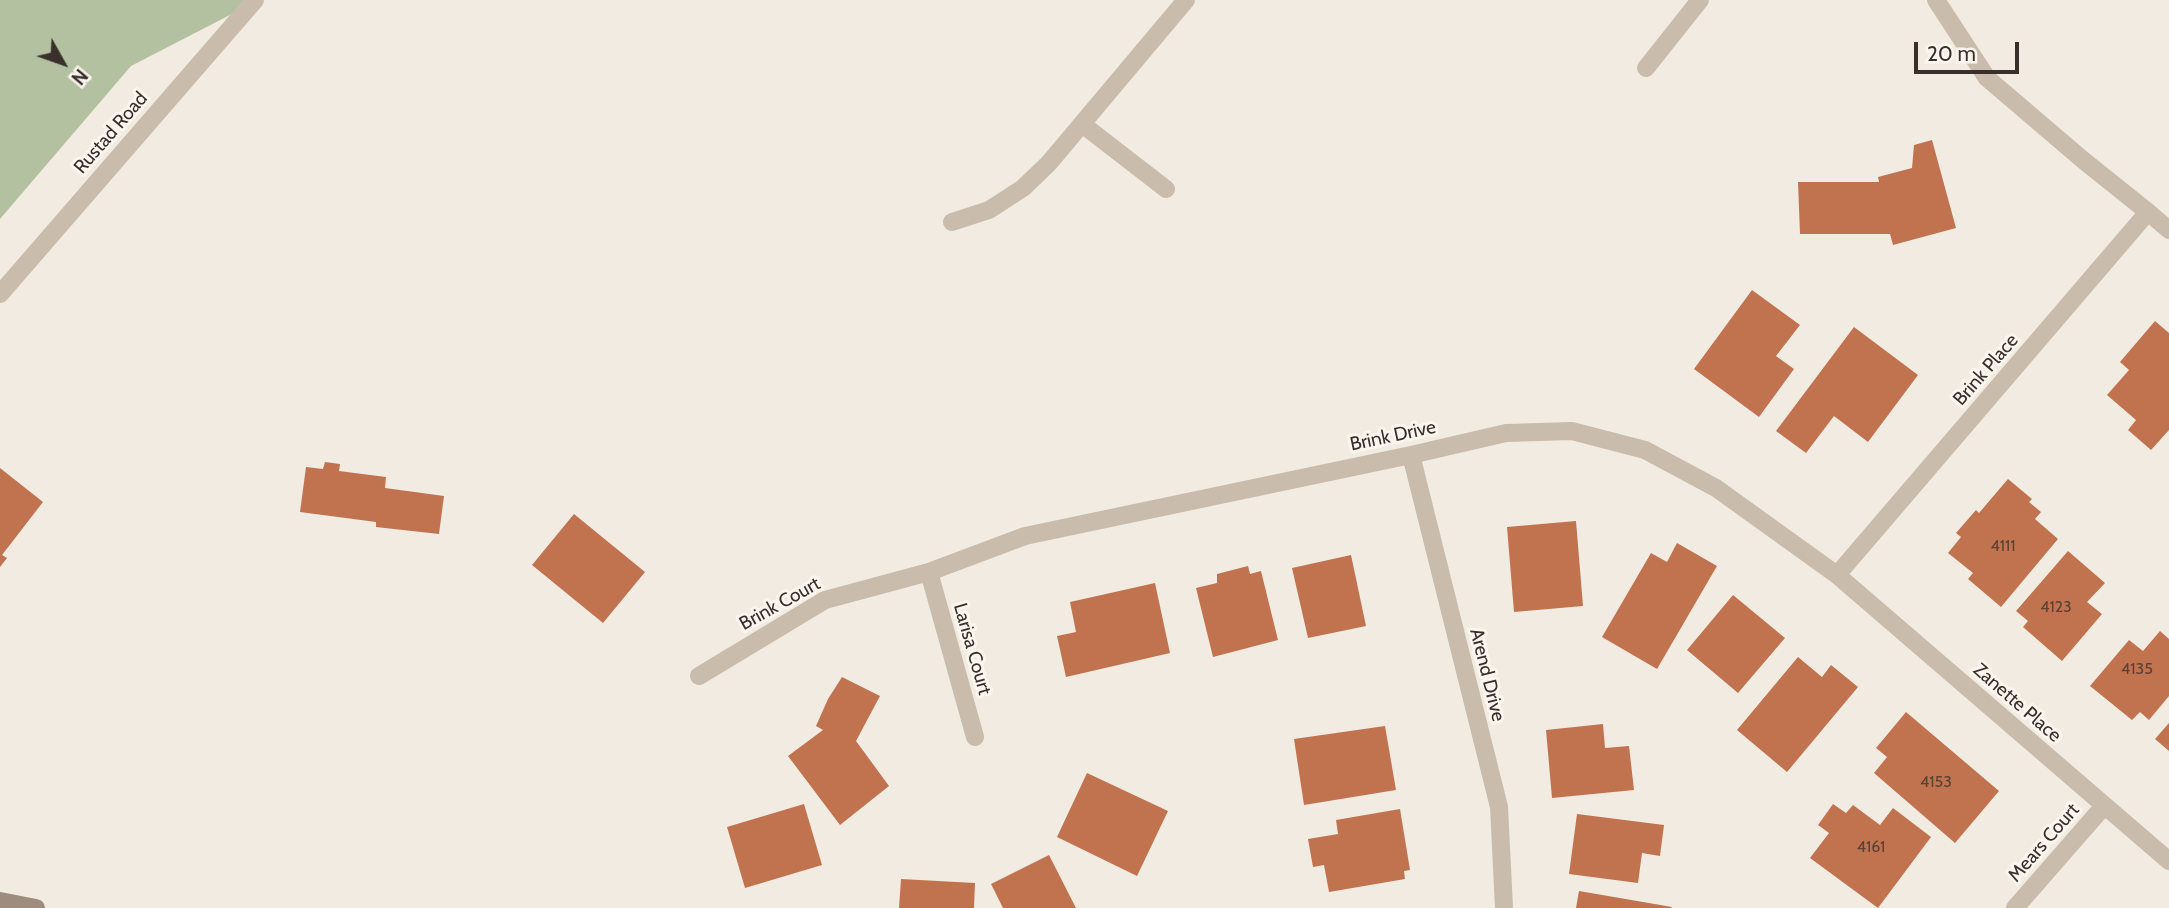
<!DOCTYPE html>
<style>
body{margin:0}
#map{position:relative;width:2169px;height:908px;overflow:hidden;background:#f2ebe1;font-family:Cabin,sans-serif}
canvas{display:block}
.north{position:absolute;left:28px;top:28px;width:70px;height:70px;-webkit-text-stroke:5px #faf5ed;paint-order:stroke;rotate:130deg;font-size:19px;font-weight:700;line-height:28px;text-align:center;color:#39302b}
.north::after{content:'';display:block;margin:auto;width:24px;height:32px;background:#39302b;clip-path:polygon(50% 0,100% 100%,50% 72%,0 100%)}
.scale{position:absolute;left:1914px;top:42px;width:105px;height:32px;box-sizing:border-box;border:4px solid #39302b;border-top:0;padding-left:9px;font-size:21px;line-height:24px;white-space:nowrap;color:#39302b;-webkit-text-stroke:5px #faf5ed;paint-order:stroke}
</style>
<div id="map">
<canvas width="2169" height="908"></canvas>
<div class="north">N</div>
<div class="scale">20 m</div>
</div>
<script>
const context = document.querySelector('canvas').getContext('2d');
context.lineJoin = 'round';
function fillPath(path, color) {
  context.fillStyle = color;
  context.fill(path, 'evenodd');
}
function poly(rows) {
  const path = new Path2D();
  for (const r of rows) {
    path.moveTo(r[0], r[1]);
    for (let i = 2; i < r.length; i += 2) path.lineTo(r[i], r[i + 1]);
  }
  return path;
}
function stroke(path, color, width, dash) {
  context.strokeStyle = color;
  context.lineWidth = width;
  context.lineCap = dash ? 'butt' : 'round';
  context.setLineDash(dash || []);
  context.stroke(path);
}
function drawText(font, color, halo, rows, align = 'center') {
  context.font = font + ' Cabin,sans-serif';
  context.lineWidth = 6;
  context.setLineDash([]);
  context.textBaseline = 'middle';
  context.strokeStyle = halo;
  context.fillStyle = color;
  for (const [text, x, y, turn = 0] of rows) {
    context.save();
    context.translate(x, y);
    context.rotate((+turn || 0) * Math.PI / 180);
    context.textAlign = isNaN(turn) ? turn : align;
    if (halo) context.strokeText(text, 0, 0);
    context.fillText(text, 0, 0);
    context.restore();
  }
}
const green = poly([
 [0,0,259,0,131,66,0,219]
]);
const building = poly([
 [1932,140,1956,228,1893,245,1890,234,1800,234,1798,182,1879,182,1878,177,1912,168,1914,145],
 [1752,290,1800,325,1776,356,1794,369,1759,417,1694,369],
 [2155,321,2169,333,2169,430,2151,450,2128,430,2136,420,2107,395,2129,370,2120,362],
 [1854,327,1918,375,1868,442,1834,416,1806,453,1776,431],
 [325,462,340,464,339,471,386,477,385,488,444,496,439,534,376,527,376,522,300,512,306,467,323,469],
 [0,468,43,502,2,555,7,558,0,567],
 [2008,479,2032,499,2029,502,2041,512,2035,519,2058,539,2001,607,1968,579,1973,573,1948,553,1961,537,1956,533,1976,510,1979,513],
 [574,514,645,572,603,623,532,565],
 [1576,521,1583,606,1514,612,1507,527],
 [1677,543,1717,566,1657,669,1602,637,1651,553,1667,562],
 [2068,551,2105,583,2087,602,2102,614,2062,661,2023,627,2028,621,2016,611],
 [1351,555,1366,626,1308,638,1292,568],
 [1248,566,1250,574,1261,571,1278,640,1213,657,1196,588,1217,583,1217,574],
 [1155,583,1170,653,1066,677,1057,636,1076,632,1070,602],
 [1733,595,1785,638,1738,693,1687,650],
 [2160,631,2169,639,2169,696,2149,720,2140,712,2132,720,2090,686,2129,640,2143,651],
 [1798,657,1822,677,1831,665,1858,687,1787,772,1737,730],
 [842,677,880,696,856,741,889,786,840,825,788,756,823,730,816,726,828,699],
 [1906,712,1999,791,1955,843,1874,773,1887,757,1876,748],
 [2169,723,2169,751,2155,739],
 [1603,724,1605,748,1629,746,1634,790,1552,798,1546,730],
 [1385,726,1396,790,1304,805,1294,739],
 [1087,773,1168,811,1137,876,1057,837],
 [804,804,822,865,745,888,727,827],
 [1833,804,1846,813,1853,805,1880,825,1893,808,1931,837,1878,908,1810,858,1829,833,1818,825],
 [1400,809,1410,870,1404,871,1405,879,1329,892,1324,865,1313,867,1308,839,1338,834,1336,820],
 [1577,814,1664,825,1660,856,1642,853,1638,883,1569,874],
 [1049,855,1076,908,1003,908,991,884],
 [901,879,975,883,974,908,899,908],
 [1579,891,1672,907,1671,908,1576,908]
]);
const minor = poly([
 [1936,0,1987,78,2083,160,2148,212],
 [1646,68,1700,0],
 [1082,124,1166,189],
 [952,222,989,210,1023,188,1049,163,1186,0],
 [0,294,255,0],
 [1411,455,1499,807,1504,908],
 [929,572,975,737],
 [1837,575,2148,212,2169,230],
 [699,676,825,600,929,572,1025,536,1411,455,1506,433,1572,431,1645,450,1716,488,1837,575,2169,861],
 [2015,908,2104,806]
]);
const secondary = poly([
 [0,901,36,908]
]);
const numberNames = [
 ["4111",2003,546],
 ["4123",2056,607],
 ["4135",2137,669],
 ["4153",1936,782],
 ["4161",1871,847]
];
const streetNames = [
 ["Rustad Road",111,133,-49],
 ["Brink Place",1986,370,-49],
 ["Brink Drive",1393,436,-12],
 ["Brink Court",780,604,-29],
 ["Larisa Court",972,649,74],
 ["Arend Drive",1487,675,76],
 ["Zanette Place",2017,703,41],
 ["Mears Court",2044,843,-49]
];
fillPath(green, '#b4c1a1');
fillPath(building, '#c17350');
stroke(minor, '#cabcac', 18);
stroke(secondary, '#9e8c7e', 18);
drawText('16px', '#5b4134', null, numberNames);
drawText('19px', '#39302b', '#faf5ed', streetNames);
</script>
